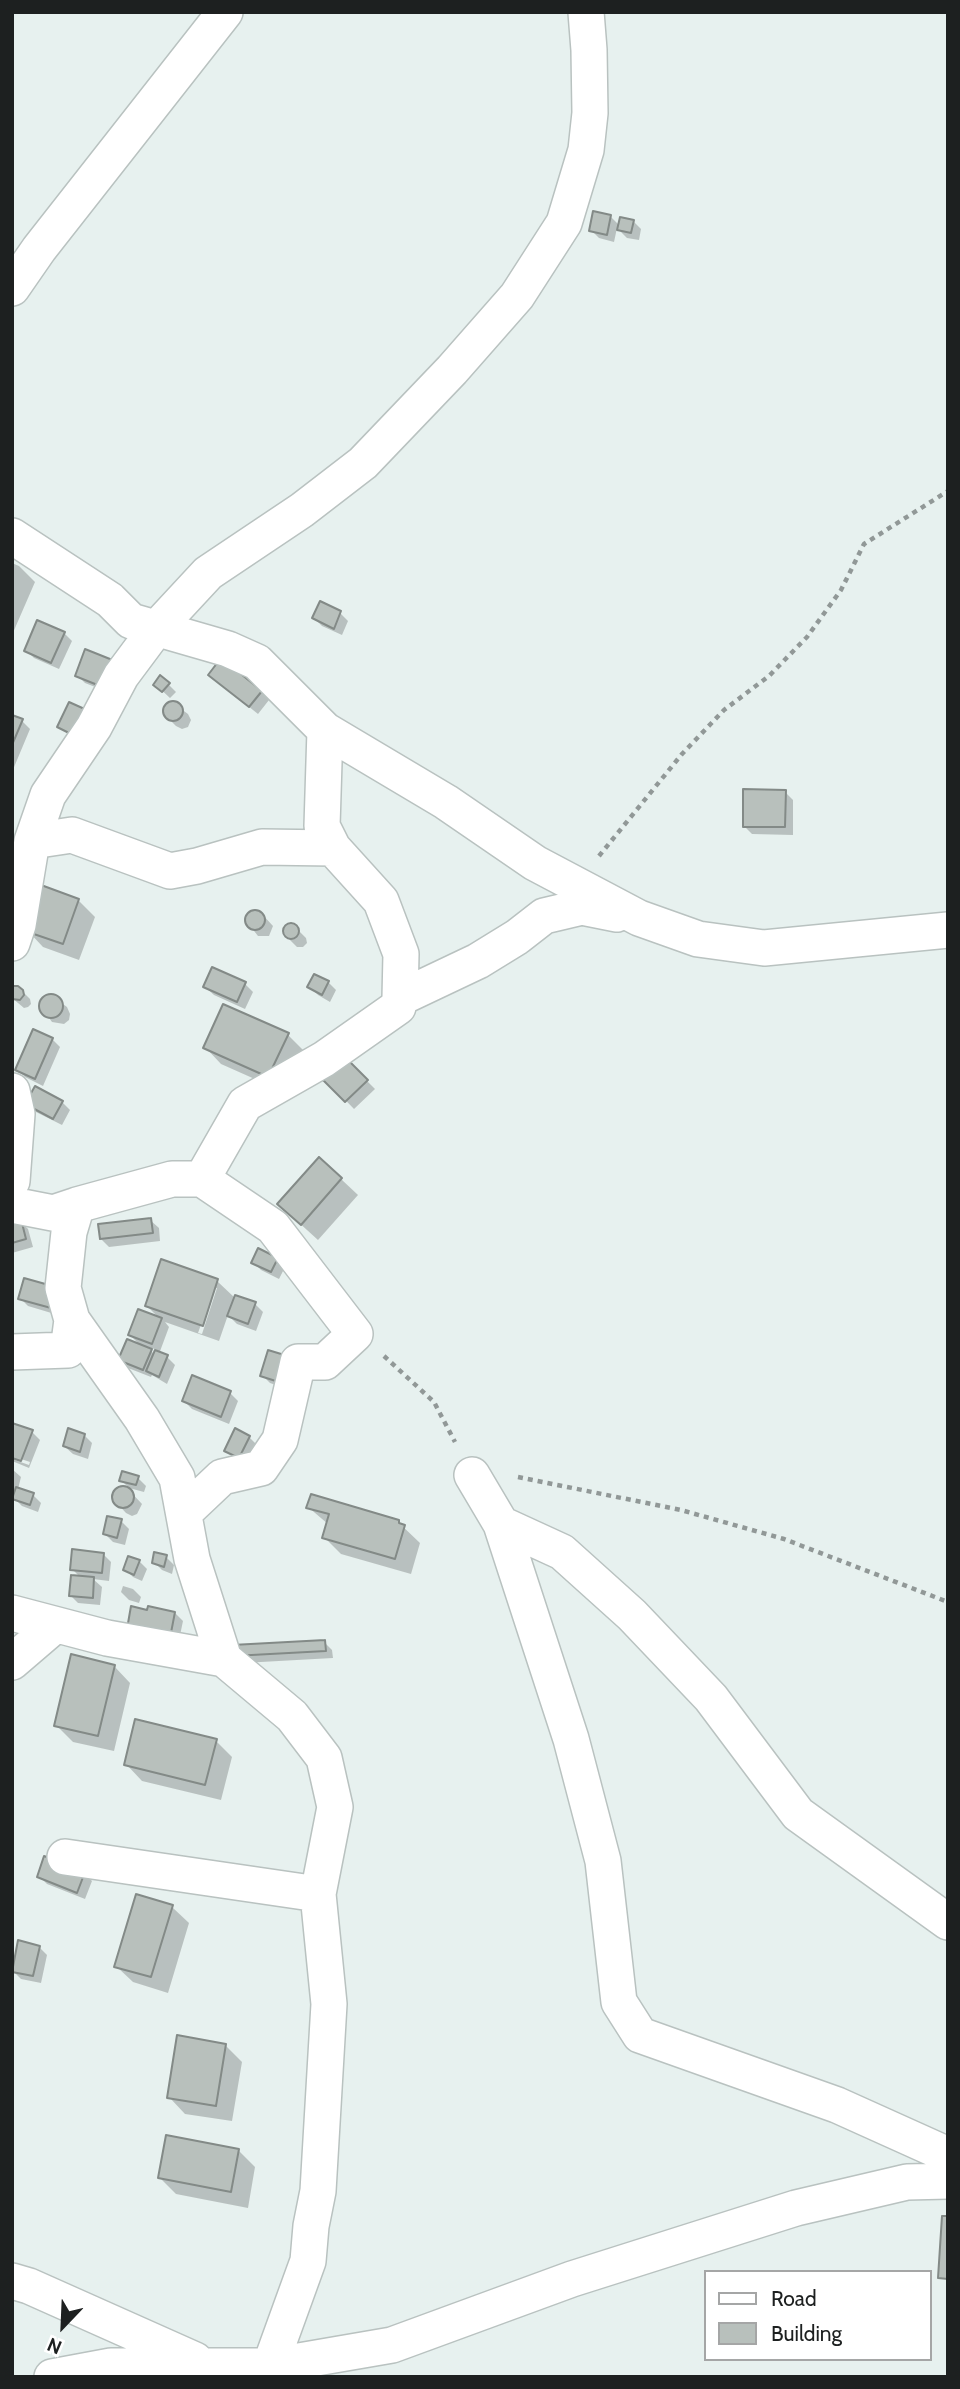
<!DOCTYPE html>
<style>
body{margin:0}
#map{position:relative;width:960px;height:2389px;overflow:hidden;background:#e7f1ef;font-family:Cabin,sans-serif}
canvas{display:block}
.frame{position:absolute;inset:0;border:14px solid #1d2020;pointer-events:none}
.legend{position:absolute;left:704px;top:2270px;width:228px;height:91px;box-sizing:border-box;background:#fff;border:2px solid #a5a6a6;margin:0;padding:9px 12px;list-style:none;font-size:21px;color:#1d2020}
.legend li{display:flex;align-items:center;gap:14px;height:35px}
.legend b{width:35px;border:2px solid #a5a6a6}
.north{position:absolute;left:28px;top:2291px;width:70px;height:70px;-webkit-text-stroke:5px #fff;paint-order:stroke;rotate:203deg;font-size:19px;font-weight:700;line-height:28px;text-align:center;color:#1d2020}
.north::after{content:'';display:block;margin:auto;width:24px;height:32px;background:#1d2020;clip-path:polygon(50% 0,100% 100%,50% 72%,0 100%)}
</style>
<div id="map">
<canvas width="960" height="2389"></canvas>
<div class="frame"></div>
<ul class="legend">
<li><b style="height:9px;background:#fff"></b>Road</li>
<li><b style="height:19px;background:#b8c0bc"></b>Building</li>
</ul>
<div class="north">N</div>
</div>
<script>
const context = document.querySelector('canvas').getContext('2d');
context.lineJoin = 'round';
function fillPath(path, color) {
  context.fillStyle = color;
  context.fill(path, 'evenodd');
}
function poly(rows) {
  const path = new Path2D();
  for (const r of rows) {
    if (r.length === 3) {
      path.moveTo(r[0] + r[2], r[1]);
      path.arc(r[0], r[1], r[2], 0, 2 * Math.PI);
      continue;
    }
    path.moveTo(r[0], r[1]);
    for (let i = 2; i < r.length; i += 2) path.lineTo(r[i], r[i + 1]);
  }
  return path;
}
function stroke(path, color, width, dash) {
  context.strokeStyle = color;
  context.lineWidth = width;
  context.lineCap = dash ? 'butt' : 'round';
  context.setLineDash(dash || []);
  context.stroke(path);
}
const shadow = poly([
 [610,216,620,226,633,221,641,229,639,240,627,238,617,228,614,242,599,238,591,230],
 [12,563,19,566,35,582,12,635],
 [321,604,340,613,348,621,342,635,322,626,314,618],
 [64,633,72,641,59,669,34,658,26,650],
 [86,651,113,694,85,683,77,675],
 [218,682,261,692,269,700,258,714],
 [155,684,168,684,176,692,170,698],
 [173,703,188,714,191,720,188,727,182,729,176,726,167,717,165,711,167,705],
 [12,717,22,721,30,729,12,772],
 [785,792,793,800,793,835,752,834,744,826],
 [78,900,95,917,79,960,43,947,27,930],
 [256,911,261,913,273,926,269,936,258,936,247,922,250,912],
 [288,925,293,925,306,938,307,943,303,947,297,947,284,934,284,929],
 [328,982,336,990,330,1002,318,995,310,987],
 [245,984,253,992,245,1009,214,995,205,987],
 [22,991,30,999,31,1004,28,1007,24,1008,12,998],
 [52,996,67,1007,70,1014,69,1020,64,1024,52,1022,41,1007,46,997],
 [34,1031,52,1039,60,1047,43,1086,25,1077,17,1069],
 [288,1035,304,1051,284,1092,221,1064,205,1047],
 [346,1060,375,1089,354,1109,326,1080],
 [62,1102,70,1110,62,1125,36,1112,28,1104],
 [341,1179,358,1195,318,1240,296,1220],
 [150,1220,159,1228,160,1241,109,1247,101,1239],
 [20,1221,28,1229,33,1247,12,1253,12,1224],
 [277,1259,285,1267,279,1279,261,1270,253,1262],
 [217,1281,235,1298,255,1304,263,1312,256,1331,237,1324,228,1315,219,1341,165,1322,169,1327,159,1354,167,1357,175,1365,167,1384,152,1375,151,1377,128,1368,120,1360,142,1347,130,1335,160,1319,147,1306],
 [214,1288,217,1288,202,1334,198,1333],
 [146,1346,157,1350,155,1355],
 [55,1288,58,1315,28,1306,20,1298],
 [290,1358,290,1390,270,1383,262,1375],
 [230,1393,238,1401,229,1424,192,1409,184,1401],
 [32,1432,40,1440,29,1468,12,1461,12,1459,29,1465,30,1462,12,1456],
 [84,1435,92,1443,88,1459,73,1454,64,1446],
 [249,1437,257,1445,248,1465,234,1458,226,1450],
 [12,1469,21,1477,18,1489,33,1495,41,1503,38,1512,22,1506,15,1499,12,1506],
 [138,1478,146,1486,144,1492,129,1488,121,1480],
 [123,1488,128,1489,142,1504,137,1514,132,1516,126,1513,114,1500,114,1494],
 [308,1507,398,1522,420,1543,411,1574,341,1554,324,1537,328,1524],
 [121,1521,129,1529,125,1545,113,1542,105,1534],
 [103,1554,111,1562,109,1581,93,1579,102,1587,100,1605,78,1603,70,1595,80,1577,72,1569],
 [166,1557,174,1565,172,1574,162,1570,154,1562],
 [139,1561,147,1569,142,1581,133,1577,125,1569],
 [123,1586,133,1589,141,1597,139,1603,129,1600,121,1592],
 [148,1612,175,1613,183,1621,178,1645],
 [324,1642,332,1650,333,1658,243,1663,235,1655],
 [114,1666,130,1683,114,1751,73,1742,56,1725],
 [216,1741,232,1757,221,1800,142,1781,126,1764],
 [84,1873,92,1881,85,1899,47,1884,39,1876],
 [172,1907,189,1923,168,1993,133,1982,116,1966],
 [39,1947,47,1955,41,1983,21,1979,13,1971],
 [225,2045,242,2062,232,2121,185,2114,169,2097],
 [239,2151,255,2167,248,2208,176,2194,160,2178]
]);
const building = poly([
 [593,211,611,215,607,235,589,231,593,211],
 [620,217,634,220,631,233,617,230,620,217],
 [320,601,341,611,334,629,312,618,320,601],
 [37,620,65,632,51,663,24,651,37,620],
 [85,649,115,661,105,688,75,676,85,649],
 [221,658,262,691,249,707,208,675,221,658],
 [160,675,170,683,162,692,153,685,160,675],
 [173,711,10],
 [69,702,89,711,77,737,57,727,69,702],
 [12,715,23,719,12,745,12,715],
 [743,789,786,790,785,827,743,827,743,789],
 [41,885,79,899,63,944,25,931,41,885],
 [255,920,10],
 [291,931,8],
 [212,967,246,982,237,1002,203,987,212,967],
 [314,974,329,981,322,995,307,987,314,974],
 [12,986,18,986,23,990,24,995,20,1000,12,999,12,986],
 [51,1006,12],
 [223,1004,289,1033,268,1077,203,1048,223,1004],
 [33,1029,53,1038,35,1079,15,1070,33,1029],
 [346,1058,368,1080,345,1102,323,1080,346,1058],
 [35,1086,63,1101,53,1119,25,1104,35,1086],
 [319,1157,342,1178,301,1225,277,1204,319,1157],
 [151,1218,153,1233,100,1239,98,1224,151,1218],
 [21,1219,26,1239,12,1243,12,1222,21,1219],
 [258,1248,278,1258,271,1272,251,1263,258,1248],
 [161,1259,218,1279,203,1326,145,1306,161,1259],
 [24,1278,56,1287,51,1308,18,1299,24,1278],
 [235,1295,256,1302,248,1324,227,1316,235,1295],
 [138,1309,162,1318,152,1344,128,1335,138,1309],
 [127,1339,152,1349,143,1370,118,1360,127,1339],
 [155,1350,168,1355,159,1377,146,1371,155,1350],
 [268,1350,291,1357,282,1383,260,1376,268,1350],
 [192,1375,231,1391,221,1417,182,1401,192,1375],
 [12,1423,33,1430,21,1461,12,1458,12,1423],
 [68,1428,85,1434,80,1452,63,1446,68,1428],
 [235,1428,250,1436,239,1458,224,1451,235,1428],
 [122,1471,139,1476,136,1485,119,1481,122,1471],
 [123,1497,11],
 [16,1487,34,1493,30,1505,12,1499,16,1487],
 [311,1494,399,1520,399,1523,405,1525,395,1559,322,1538,329,1514,306,1508,311,1494],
 [107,1516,122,1519,117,1538,103,1534,107,1516],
 [72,1549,104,1553,102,1573,70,1570,72,1549],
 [154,1552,167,1555,164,1567,152,1563,154,1552],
 [128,1556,140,1560,134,1575,123,1570,128,1556],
 [71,1575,94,1577,93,1598,69,1596,71,1575],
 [131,1606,147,1610,148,1606,175,1612,170,1638,127,1629,131,1606],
 [325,1640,326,1651,233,1656,232,1645,325,1640],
 [71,1654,115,1665,98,1736,54,1726,71,1654],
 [135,1719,217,1739,205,1785,124,1765,135,1719],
 [44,1856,85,1872,77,1893,37,1877,44,1856],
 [136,1894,173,1905,151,1977,114,1967,136,1894],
 [18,1940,40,1946,33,1976,12,1972,18,1940],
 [177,2035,226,2044,216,2106,167,2098,177,2035],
 [166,2135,239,2149,231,2192,158,2178,166,2135],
 [942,2216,948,2216,948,2279,938,2278,942,2216]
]);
const path = poly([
 [599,856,682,754,724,710,769,676,807,637,841,590,864,544,948,491],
 [384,1356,434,1402,455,1442],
 [518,1477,681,1510,784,1539,948,1602]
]);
const street = poly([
 [12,288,39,249,225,12],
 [12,536,110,600,131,621,228,649,257,662,325,730,446,802,535,863,639,918,698,939,764,948,948,930],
 [325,730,322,826,333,848,381,901,401,954,400,998],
 [32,841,72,835,170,871,197,866,262,847,333,848],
 [12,943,18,925,32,841,48,795,94,727,121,676,156,629,208,573,302,510,363,463,452,370,517,296,564,223,586,150,590,113,589,50,586,12],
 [12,1091,17,1114,12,1181],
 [202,1179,245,1104,324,1059,398,1007,400,998,478,961,517,937,544,916,582,907,617,914],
 [12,1205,53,1213,77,1205,69,1232,63,1288,72,1320,142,1419,177,1478,192,1559,224,1659,292,1716,324,1758,335,1807,318,1894,329,2004,318,2191,311,2226,308,2261,270,2366],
 [77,1205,172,1179,202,1179,273,1227,355,1334,325,1362,298,1362,280,1440,261,1468,222,1477,185,1512],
 [12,1352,68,1350,72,1320],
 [472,1475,501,1524,562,1552,632,1615,711,1698,798,1814,948,1922],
 [501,1524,571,1739,603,1861,619,2002,640,2035,837,2105,948,2155],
 [12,1613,107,1638,224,1659],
 [12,1662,54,1626],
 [65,1857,318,1894],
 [12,2281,29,2286,195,2360],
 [52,2377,111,2366,270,2366,392,2345,572,2279,796,2208,907,2182,948,2181]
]);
fillPath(shadow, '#0003');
fillPath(building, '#b8c0bc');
stroke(building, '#838a87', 2);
stroke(street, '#b9c2c0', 38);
stroke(path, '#919897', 4.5, [5, 5]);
stroke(street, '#fff', 35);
</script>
